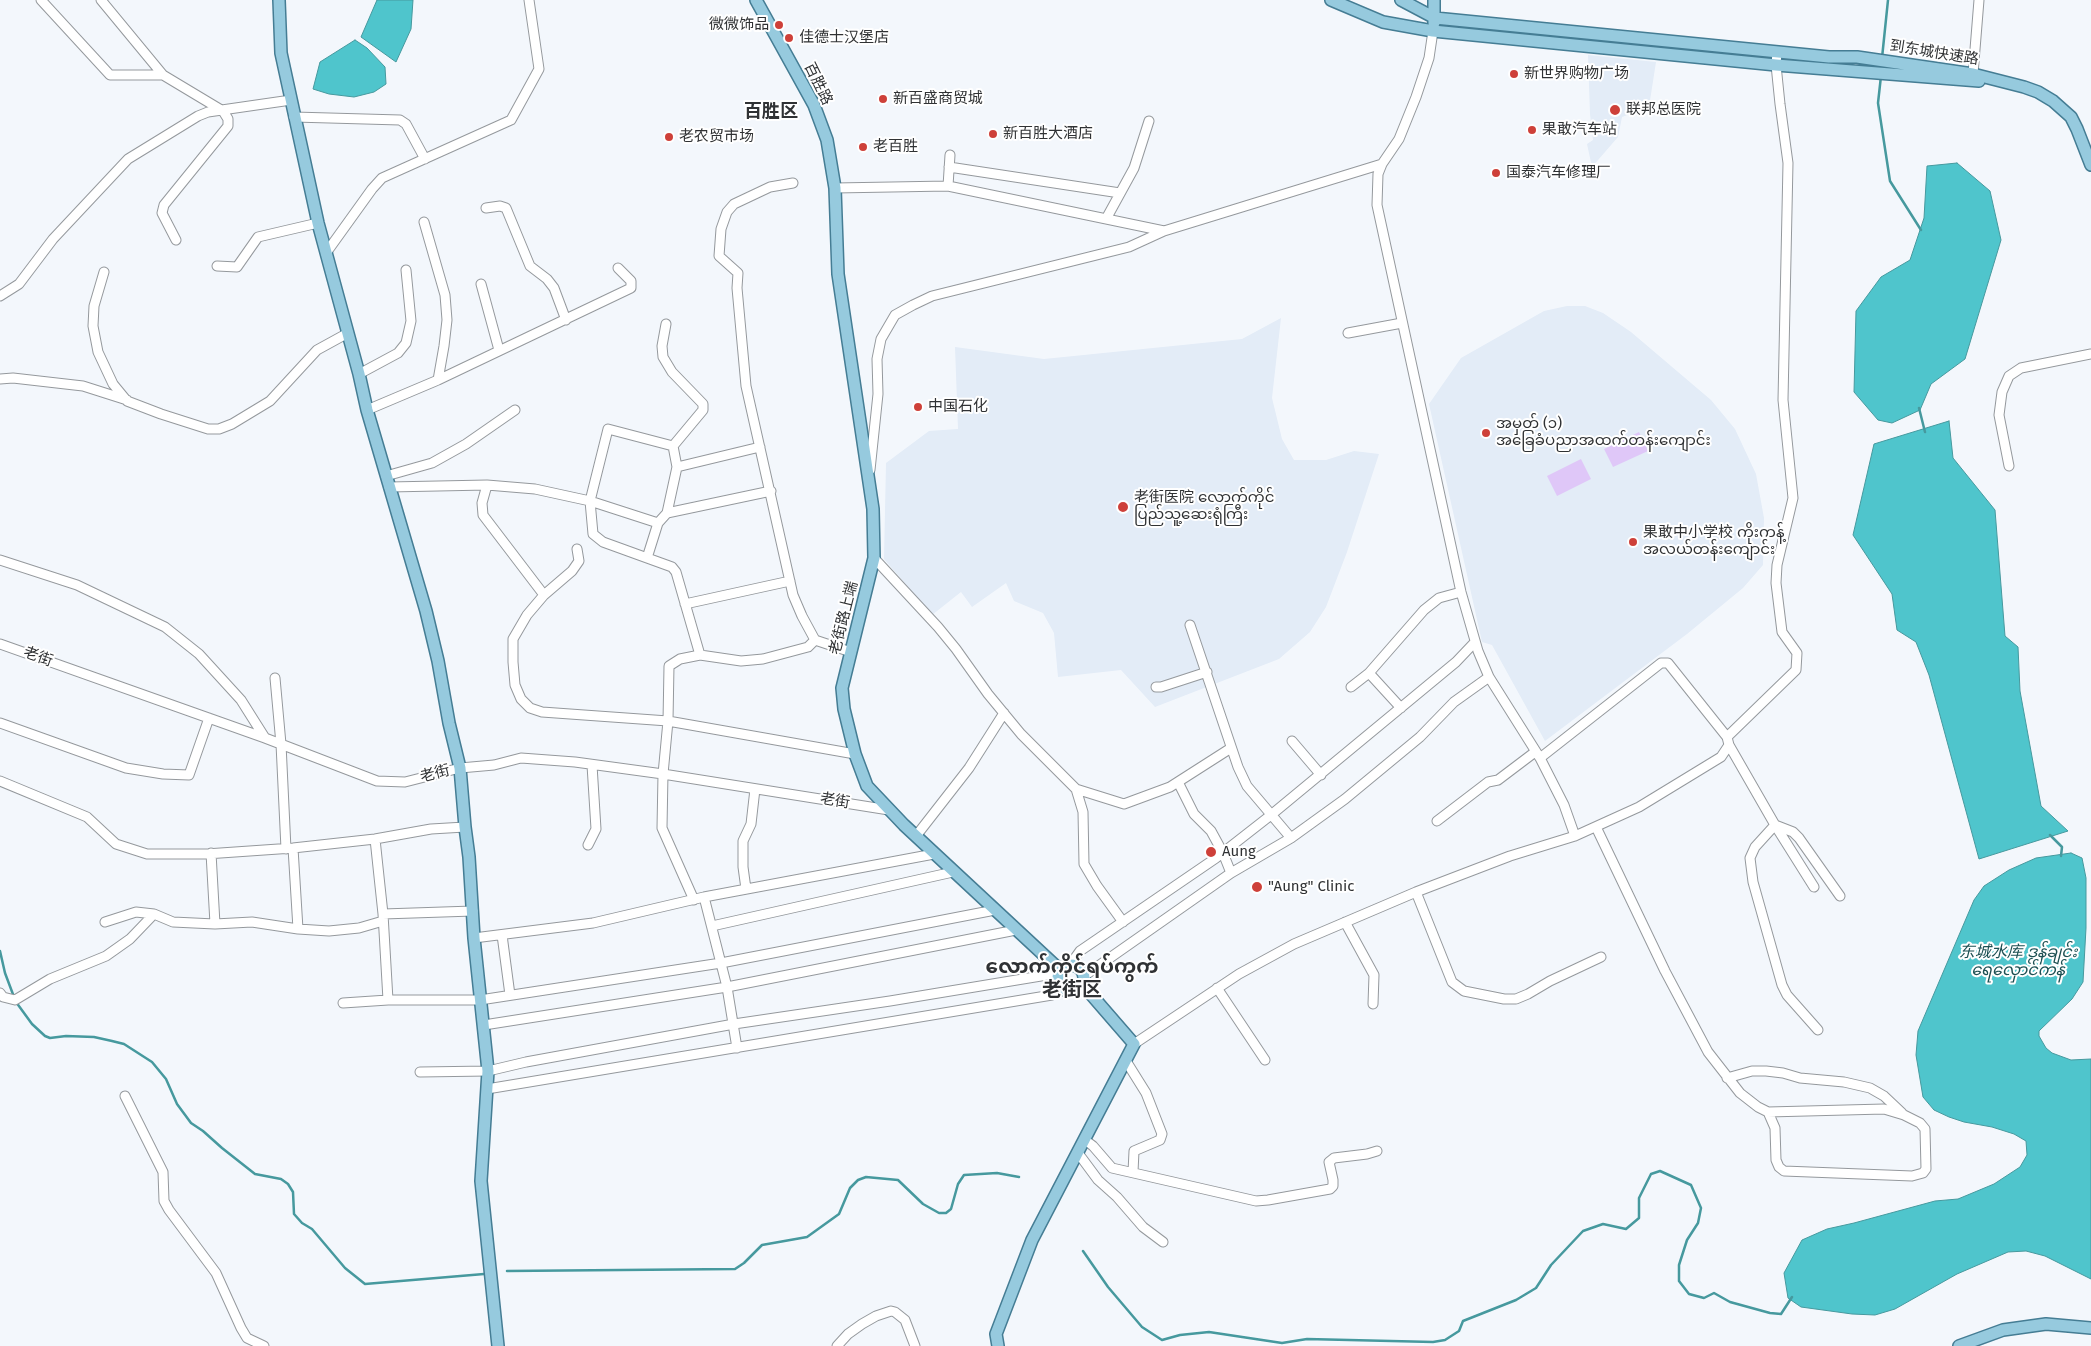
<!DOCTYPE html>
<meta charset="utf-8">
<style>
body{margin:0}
canvas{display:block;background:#f3f7fc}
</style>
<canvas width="2091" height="1346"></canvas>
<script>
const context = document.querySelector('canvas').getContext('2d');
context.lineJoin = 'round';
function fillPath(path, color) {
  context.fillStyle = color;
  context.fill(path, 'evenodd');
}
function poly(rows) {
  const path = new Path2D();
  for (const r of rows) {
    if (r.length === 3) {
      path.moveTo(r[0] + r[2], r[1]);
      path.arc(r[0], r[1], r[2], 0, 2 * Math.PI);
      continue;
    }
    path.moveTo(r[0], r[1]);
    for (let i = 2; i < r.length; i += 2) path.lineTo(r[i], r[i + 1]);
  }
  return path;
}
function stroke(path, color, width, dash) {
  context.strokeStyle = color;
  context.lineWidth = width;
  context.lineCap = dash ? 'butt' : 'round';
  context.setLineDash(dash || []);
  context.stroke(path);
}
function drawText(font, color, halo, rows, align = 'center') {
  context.font = font + ' "Fira Sans","Noto Sans SC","Noto Sans Myanmar",sans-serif';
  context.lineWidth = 4;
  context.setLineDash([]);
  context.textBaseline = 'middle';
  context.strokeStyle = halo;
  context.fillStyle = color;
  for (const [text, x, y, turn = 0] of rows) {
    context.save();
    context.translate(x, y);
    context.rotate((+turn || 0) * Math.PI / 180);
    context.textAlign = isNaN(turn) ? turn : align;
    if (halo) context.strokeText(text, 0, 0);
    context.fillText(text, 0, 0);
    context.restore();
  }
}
const built = poly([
 [1588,55,1656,62,1649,107,1622,117,1618,137,1592,167,1587,144,1593,140,1590,114],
 [1567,306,1585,306,1603,313,1631,332,1711,400,1735,429,1756,474,1764,518,1763,565,1743,588,1687,634,1545,741,1492,645,1482,642,1429,404,1461,358,1544,311],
 [1281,318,1272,398,1282,439,1294,460,1326,460,1354,451,1379,454,1347,552,1326,607,1310,632,1279,659,1155,707,1121,670,1058,677,1054,633,1043,613,1014,601,1006,583,972,607,961,592,932,615,884,559,886,463,929,431,958,429,955,347,1044,359,1242,339]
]);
const green = poly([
 [1639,432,1648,451,1613,467,1604,449],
 [1581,459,1591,479,1557,496,1547,476]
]);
const water = poly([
 [377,0,413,0,411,29,396,62,361,37,377,0],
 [355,40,367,48,385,67,386,84,374,92,354,97,329,94,313,89,320,62,355,40],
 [1957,163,1990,191,2001,240,1965,359,1931,384,1920,410,1892,423,1878,420,1854,392,1856,311,1881,277,1910,260,1924,218,1927,166,1957,163],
 [1949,421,1953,458,1995,510,2005,636,2018,647,2020,691,2041,806,2068,831,1979,859,1929,675,1916,642,1897,630,1892,594,1853,535,1874,444,1949,421],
 [2071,853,2082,858,2086,878,2086,928,2083,982,2072,999,2039,1031,2039,1036,2046,1048,2052,1053,2071,1060,2091,1059,2091,1279,2045,1256,2026,1251,2008,1252,1957,1274,1895,1309,1875,1315,1852,1314,1801,1307,1788,1298,1784,1273,1802,1240,1827,1229,1854,1223,1935,1201,1958,1199,1994,1184,2020,1167,2027,1155,2026,1141,2014,1134,1992,1127,1964,1122,1949,1117,1934,1110,1923,1097,1916,1055,1918,1031,1974,900,1984,886,2009,870,2036,858,2071,853]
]);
const stream = poly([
 [1882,58,1888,0],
 [1881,76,1878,103,1890,181,1921,230],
 [1919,408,1925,432],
 [2050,835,2062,847,2061,856],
 [0,951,5,973,14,997],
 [16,1002,32,1024,45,1036,50,1038,66,1036,94,1037,112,1041,124,1044,152,1062,166,1079,177,1104,191,1123,203,1131,222,1148,255,1174,281,1179,288,1184,293,1192,294,1214,302,1223,312,1229,345,1268,365,1284,484,1274],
 [1083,1251,1108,1287,1142,1327,1162,1340,1180,1335,1209,1332,1282,1343,1307,1339,1433,1342,1445,1340,1459,1331,1463,1321,1516,1300,1536,1288,1551,1265,1583,1231,1603,1224,1626,1229,1639,1218,1639,1198,1651,1174,1660,1171,1691,1185,1701,1208,1698,1223,1687,1240,1679,1265,1679,1281,1689,1294,1704,1298,1714,1293,1730,1302,1770,1313,1781,1314,1792,1297],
 [507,1271,735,1269,744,1263,762,1245,807,1237,839,1214,850,1188,858,1180,866,1177,898,1180,923,1204,939,1213,946,1213,951,1209,958,1184,964,1175,997,1173,1019,1177]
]);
const minor = poly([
 [41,0,110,75,163,75],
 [101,0,163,75,223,111,228,119,228,126,164,205,162,213,176,240],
 [1433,31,1429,58,1416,97,1399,139,1382,164,1378,174,1377,205,1461,592,1478,651,1489,677,1540,758,1564,805,1575,836],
 [1973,74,1979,0],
 [294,117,400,120,406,124,425,159],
 [949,167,1120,193],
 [793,183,770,187,734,204,727,212,721,229,719,256,738,273,737,288,746,386,793,595,802,616,815,640],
 [948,186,950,155],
 [835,188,948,186,1164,231],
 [486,208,500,206,506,208,530,266,547,279,554,288,566,320],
 [1106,219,1134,168,1149,121],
 [424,222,445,295,447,320,444,346,438,380],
 [326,253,372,189,382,178,511,120,539,69,529,0],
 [217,266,237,267,258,237,318,223],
 [104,272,94,306,93,326,98,352,113,384,127,401,161,414,208,429,219,429,232,424,270,401,317,350,348,333],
 [481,284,499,350],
 [0,296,19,284,53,239,128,159,198,116,208,112,291,100],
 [666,324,662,346,663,357,672,372,703,404,703,410,673,446],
 [1348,333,1402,323],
 [359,374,398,353,406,343,411,321,406,270],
 [0,379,13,378,83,386,127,400],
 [367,410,438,380,631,288,631,281,618,268],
 [673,446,608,429,590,501,593,534,603,542,672,567,676,572,700,655],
 [2009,466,1999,415,2002,392,2009,376,2021,368,2091,354],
 [677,467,760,447],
 [870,470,878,394,877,359,881,339,895,315,913,305,932,296,1129,247,1164,231,1382,164],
 [386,476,432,463,466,444,515,410],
 [487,485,482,503,483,515,544,595],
 [389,487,487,485,535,489,590,501,658,523],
 [667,513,771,491],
 [577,549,579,561,572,571,544,595,527,615,513,639,513,662,515,685,521,699,530,708,542,712,668,721,855,754],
 [647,558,658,523,667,513,677,467,673,446],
 [874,558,938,627,956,649,988,694,1021,734,1076,789,1124,804,1170,787,1231,748],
 [0,560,77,585,165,627,199,654,241,700,265,738],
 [685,604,790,581],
 [1190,625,1238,767,1247,786,1291,838],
 [0,644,265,738,377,781,405,782,460,768,494,765,521,758,575,762,663,774,889,810],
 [1369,673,1401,708],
 [275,678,281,744,286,849],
 [1156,687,1161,687,1207,672],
 [1351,687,1369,673,1424,610,1439,598,1461,592],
 [0,723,126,768,163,774,189,775,209,718],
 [1292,741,1321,775],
 [1729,745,1775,825,1755,847,1750,858,1753,882,1782,985,1787,995,1818,1030],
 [1540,758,1661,663,1668,663,1727,737],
 [0,781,87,817,116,844,147,854,206,854,293,848,375,839,431,829,465,827],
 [1178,782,1194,814,1211,831,1223,853,1231,873],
 [1076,789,1083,812,1084,864,1097,886,1123,922],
 [1437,821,1488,782,1498,780,1535,752],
 [1596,827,1665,971,1708,1052,1740,1093,1758,1107,1768,1112,1884,1109,1904,1115,1920,1123,1925,1129,1926,1169,1923,1173,1912,1176,1784,1171,1779,1167,1776,1160,1775,1128,1768,1112],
 [916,836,969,768,1004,713],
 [375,839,383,914,388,1000],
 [588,845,596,829,592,765],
 [293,848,298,929],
 [211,853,215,924],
 [1814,887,1775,825,1793,832,1799,838,1840,896],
 [746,889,743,867,743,841,751,824,755,789],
 [1416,892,1452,982,1464,991,1504,999,1516,999,1528,994,1550,981,1601,957],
 [704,897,727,987,737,1048],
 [694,900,662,828,663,774,668,721,669,666,680,659,700,655,741,661,763,659,808,647,815,640,851,652],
 [383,914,473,911],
 [105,922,136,912,154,914,173,922,215,924,252,922,298,929,329,931,359,928,383,921],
 [1345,922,1374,975,1373,1004],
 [712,926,953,872],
 [502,935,510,995],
 [474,938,593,923,704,897,934,854],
 [1070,965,1080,951,1216,858,1271,815,1456,662,1475,642],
 [1084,976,1231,873,1291,838,1345,799,1420,737,1454,702,1489,677],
 [1217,988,1265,1060],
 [0,993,3,997,15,1000,50,979,106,956,130,939,154,914],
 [343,1003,388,1000,480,1000,721,963,995,910],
 [484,1025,727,987,1016,930],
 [1134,1044,1239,974,1294,944,1416,892,1510,856,1575,836,1639,807,1721,757,1729,745,1727,737,1796,670,1797,653,1782,632,1776,583,1777,565,1793,498,1783,400,1788,163,1780,104,1776,65,1777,52],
 [1126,1061,1146,1093,1162,1134,1160,1140,1134,1151,1133,1172],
 [420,1072,488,1071,526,1062,734,1024,890,1001,1059,973],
 [1727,1078,1752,1071,1766,1071,1783,1073,1800,1078,1844,1082,1870,1088,1884,1096,1902,1113],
 [487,1089,1052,995,1066,989],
 [125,1096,163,1172,164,1201,169,1210,216,1273,241,1328,247,1338,264,1346],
 [1085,1140,1093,1146,1112,1168,1256,1201,1268,1200,1330,1189,1333,1186,1333,1180,1329,1162,1334,1158,1367,1154,1377,1151],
 [1078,1153,1098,1180,1117,1197,1143,1227,1163,1242],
 [837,1346,848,1334,862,1324,876,1316,891,1311,895,1312,905,1320,915,1346]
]);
const major = poly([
 [279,0,281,53,318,223,359,374,367,410,426,611,438,661,449,723,460,768,465,827,469,857,474,938,488,1071,481,1181,498,1346],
 [756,0,814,105,827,140,835,188,838,274,873,509,874,558,842,688,844,709,855,754,867,786,904,825,1060,970],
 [1331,0,1383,22,1433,31,1776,65,1979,81],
 [1401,0,1435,18,1829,57,1857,57,1973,74,2024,87,2038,92,2053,101,2071,117,2077,129,2091,165],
 [1434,0,1434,23],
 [1071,978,13],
 [998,1346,996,1334,1032,1240,1134,1044,1082,984],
 [1959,1346,2003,1330,2046,1324,2091,1328]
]);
const markers = [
 [779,25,5,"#ce4039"],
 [789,38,5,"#ce4039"],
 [1514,74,5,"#ce4039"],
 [883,99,5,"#ce4039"],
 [1615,110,6,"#ce4039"],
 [1532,130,5,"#ce4039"],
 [993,134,5,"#ce4039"],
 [669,137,5,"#ce4039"],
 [863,147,5,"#ce4039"],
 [1496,173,5,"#ce4039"],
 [918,407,5,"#ce4039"],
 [1486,433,5,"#ce4039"],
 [1123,507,6,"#ce4039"],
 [1633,542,5,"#ce4039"],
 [1211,852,6,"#ce4039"],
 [1257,887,6,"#ce4039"]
];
const poiNames = [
 ["微微饰品",769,25,"right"],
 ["佳德士汉堡店",799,38],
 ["新世界购物广场",1524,74],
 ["新百盛商贸城",893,99],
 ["联邦总医院",1626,110],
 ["果敢汽车站",1542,130],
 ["新百胜大酒店",1003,134],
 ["老农贸市场",679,137],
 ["老百胜",873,147],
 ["国泰汽车修理厂",1506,173],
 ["中国石化",928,407],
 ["အမှတ် (၁)",1496,424],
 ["အခြေခံပညာအထက်တန်းကျောင်း",1496,441],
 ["老街医院 လောက်ကိုင်",1134,498],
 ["ပြည်သူ့ဆေးရုံကြီး",1134,515],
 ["果敢中小学校 ကိုးကန့်",1643,533],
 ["အလယ်တန်းကျောင်း",1643,550],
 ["Aung",1222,852],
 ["\"Aung\" Clinic",1268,887]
];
const streetNames = [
 ["到东城快速路",1934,53,9],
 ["百胜路",818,84,64],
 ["老街路上端",844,618,-76],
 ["老街",38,657,20],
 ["老街",435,774,-14],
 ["老街",835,801,9]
];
const waterNames = [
 ["东城水库 ဒွန်ချင်း",2018,953],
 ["ရေလှောင်ကန်",2018,971]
];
const quarterNames = [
 ["百胜区",771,112]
];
const districtNames = [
 ["လောက်ကိုင်ရပ်ကွက်",1072,967],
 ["老街区",1072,990]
];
fillPath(built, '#e3ecf7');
fillPath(green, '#dfc7f8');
fillPath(water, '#4fc5cc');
stroke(water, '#46999e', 1);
stroke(stream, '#46999e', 2.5);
stroke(minor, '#95999d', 11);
stroke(major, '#457d94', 14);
stroke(minor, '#fff', 9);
stroke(major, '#96cade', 11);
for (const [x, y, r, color] of markers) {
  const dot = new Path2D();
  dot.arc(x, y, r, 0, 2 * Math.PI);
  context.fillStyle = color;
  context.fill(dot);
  stroke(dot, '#fff', 2);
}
drawText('15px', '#303234', '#fff', poiNames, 'left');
drawText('15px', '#303234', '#fff', streetNames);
drawText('italic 16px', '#1d5053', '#fff', waterNames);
drawText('bold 18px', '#303234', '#fff', quarterNames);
drawText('bold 20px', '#303234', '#fff', districtNames);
</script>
